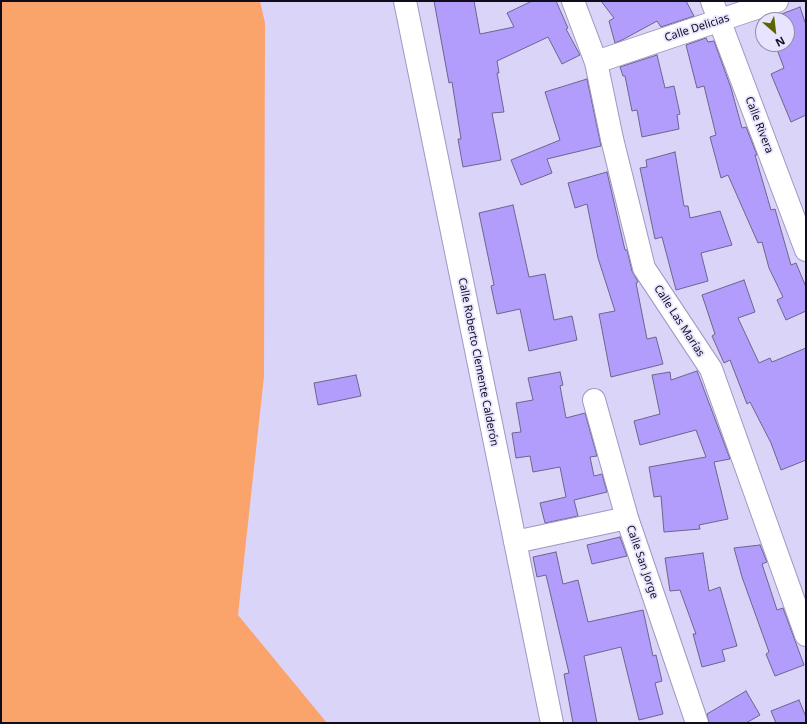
<!DOCTYPE html>
<meta charset="utf-8">
<style>
body{margin:0}
#map{position:relative;width:807px;height:724px;overflow:hidden;background:#dbd4f9;font-family:"Noto Sans",sans-serif}
canvas{display:block}
.frame{position:absolute;inset:0;border:2px solid #0f0c1b;pointer-events:none}
.north{position:absolute;left:755px;top:12px;width:40px;height:40px;box-sizing:border-box;background:#e8e3ff;border:1px solid #918da4;border-radius:50%;rotate:152deg;font-size:11px;font-weight:700;line-height:16px;text-align:center;color:#0f0c1b}
.north::after{content:'';display:block;margin:auto;width:14px;height:18px;background:#5f6400;clip-path:polygon(50% 0,100% 100%,50% 72%,0 100%)}
</style>
<div id="map">
<canvas width="807" height="724"></canvas>
<div class="frame"></div>
<div class="north">N</div>
</div>
<script>
const context = document.querySelector('canvas').getContext('2d');
context.lineJoin = 'round';
function fillPath(path, color) {
  context.fillStyle = color;
  context.fill(path, 'evenodd');
}
function poly(rows) {
  const path = new Path2D();
  for (const r of rows) {
    path.moveTo(r[0], r[1]);
    for (let i = 2; i < r.length; i += 2) path.lineTo(r[i], r[i + 1]);
  }
  return path;
}
function stroke(path, color, width, dash) {
  context.strokeStyle = color;
  context.lineWidth = width;
  context.lineCap = dash ? 'butt' : 'round';
  context.setLineDash(dash || []);
  context.stroke(path);
}
function drawText(font, color, halo, rows, align = 'center') {
  context.font = font + ' "Noto Sans",sans-serif';
  context.lineWidth = 3.5;
  context.setLineDash([]);
  context.textBaseline = 'middle';
  context.strokeStyle = halo;
  context.fillStyle = color;
  for (const [text, x, y, turn = 0] of rows) {
    context.save();
    context.translate(x, y);
    context.rotate((+turn || 0) * Math.PI / 180);
    context.textAlign = isNaN(turn) ? turn : align;
    if (halo) context.strokeText(text, 0, 0);
    context.fillText(text, 0, 0);
    context.restore();
  }
}
const green = poly([
 [1,1,260,1,265,23,264,376,238,615,327,723,1,723]
]);
const building = poly([
 [434,1,474,1,480,34,514,27,507,13,532,1,556,1,568,28,566,29,580,55,562,64,548,37,497,61,499,73,497,73,504,112,492,113,501,160,463,167,458,139,461,139,452,82,449,83,434,1],
 [601,1,686,1,694,16,661,27,657,21,624,39,615,43,609,21,614,18,601,1],
 [800,7,806,25,806,115,791,122,771,74,784,68,775,44,787,44,787,20,766,20,800,7],
 [706,38,708,42,714,41,731,88,742,128,746,127,757,155,755,155,771,210,775,209,791,265,796,263,806,287,806,311,786,320,777,300,783,297,769,268,762,242,758,243,728,175,721,178,710,137,716,135,704,86,697,88,686,45,706,38],
 [657,55,665,88,674,86,680,114,677,115,679,129,642,137,637,110,632,111,625,76,623,76,620,67,657,55],
 [587,79,601,146,547,159,552,173,521,185,511,160,560,140,545,92,587,79],
 [675,152,684,206,688,206,690,218,720,211,732,245,701,253,708,281,676,290,662,237,655,239,640,168,647,167,646,160,675,152],
 [607,172,625,250,627,250,632,271,638,282,636,283,647,339,656,337,663,364,611,377,599,314,615,311,598,258,587,204,575,208,568,183,607,172],
 [513,205,529,277,545,274,554,320,572,316,577,340,529,351,520,309,497,314,491,286,494,285,479,213,513,205],
 [744,280,755,312,738,318,759,363,770,358,772,362,806,348,806,460,781,470,771,443,750,402,747,404,730,360,724,363,712,336,715,334,702,295,744,280],
 [697,371,730,459,714,462,728,519,699,525,700,529,664,532,661,496,654,497,649,467,706,457,696,430,640,445,634,421,660,414,652,375,670,372,671,380,697,371],
 [560,372,563,385,560,386,566,418,585,413,597,456,590,457,594,476,602,474,607,492,574,500,578,516,545,523,540,503,566,497,560,467,533,472,530,456,516,458,512,433,521,432,516,403,533,400,528,378,560,372],
 [356,375,361,396,318,405,314,383,356,375],
 [620,537,627,556,592,564,587,545,620,537],
 [760,545,767,562,762,564,777,610,783,608,804,665,775,676,766,654,769,652,742,577,734,548,760,545],
 [556,552,563,584,578,580,588,622,643,610,653,656,656,655,662,681,655,683,663,714,639,720,621,647,584,656,597,723,573,723,564,674,569,673,546,575,537,577,533,557,556,552],
 [703,553,709,591,720,587,737,646,722,650,725,661,702,667,693,634,696,634,680,590,670,591,665,558,703,553],
 [746,691,760,715,746,723,709,723,707,714,746,691],
 [799,700,806,717,806,723,776,723,771,711,799,700]
]);
const minor = poly([
 [405,1,552,723],
 [573,1,596,62,612,139,644,268,711,369,806,635],
 [712,1,806,250],
 [596,62,777,1],
 [594,400,627,518,697,723],
 [515,542,627,518]
]);
const streetNames = [
 ["Calle Delicias",697,28,-18],
 ["Calle Rivera",759,125,69],
 ["Calle Las Marías",679,321,57],
 ["Calle Roberto Clemente Calderón",478,362,79],
 ["Calle San Jorge",642,562,71]
];
fillPath(green, '#faa36a');
fillPath(building, '#b39dfc');
stroke(building, '#6c648c', 1);
stroke(minor, '#a097c3', 24);
stroke(minor, '#fff', 22);
drawText('11px', '#0f0c1b', '#e8e3ff', streetNames);
</script>
